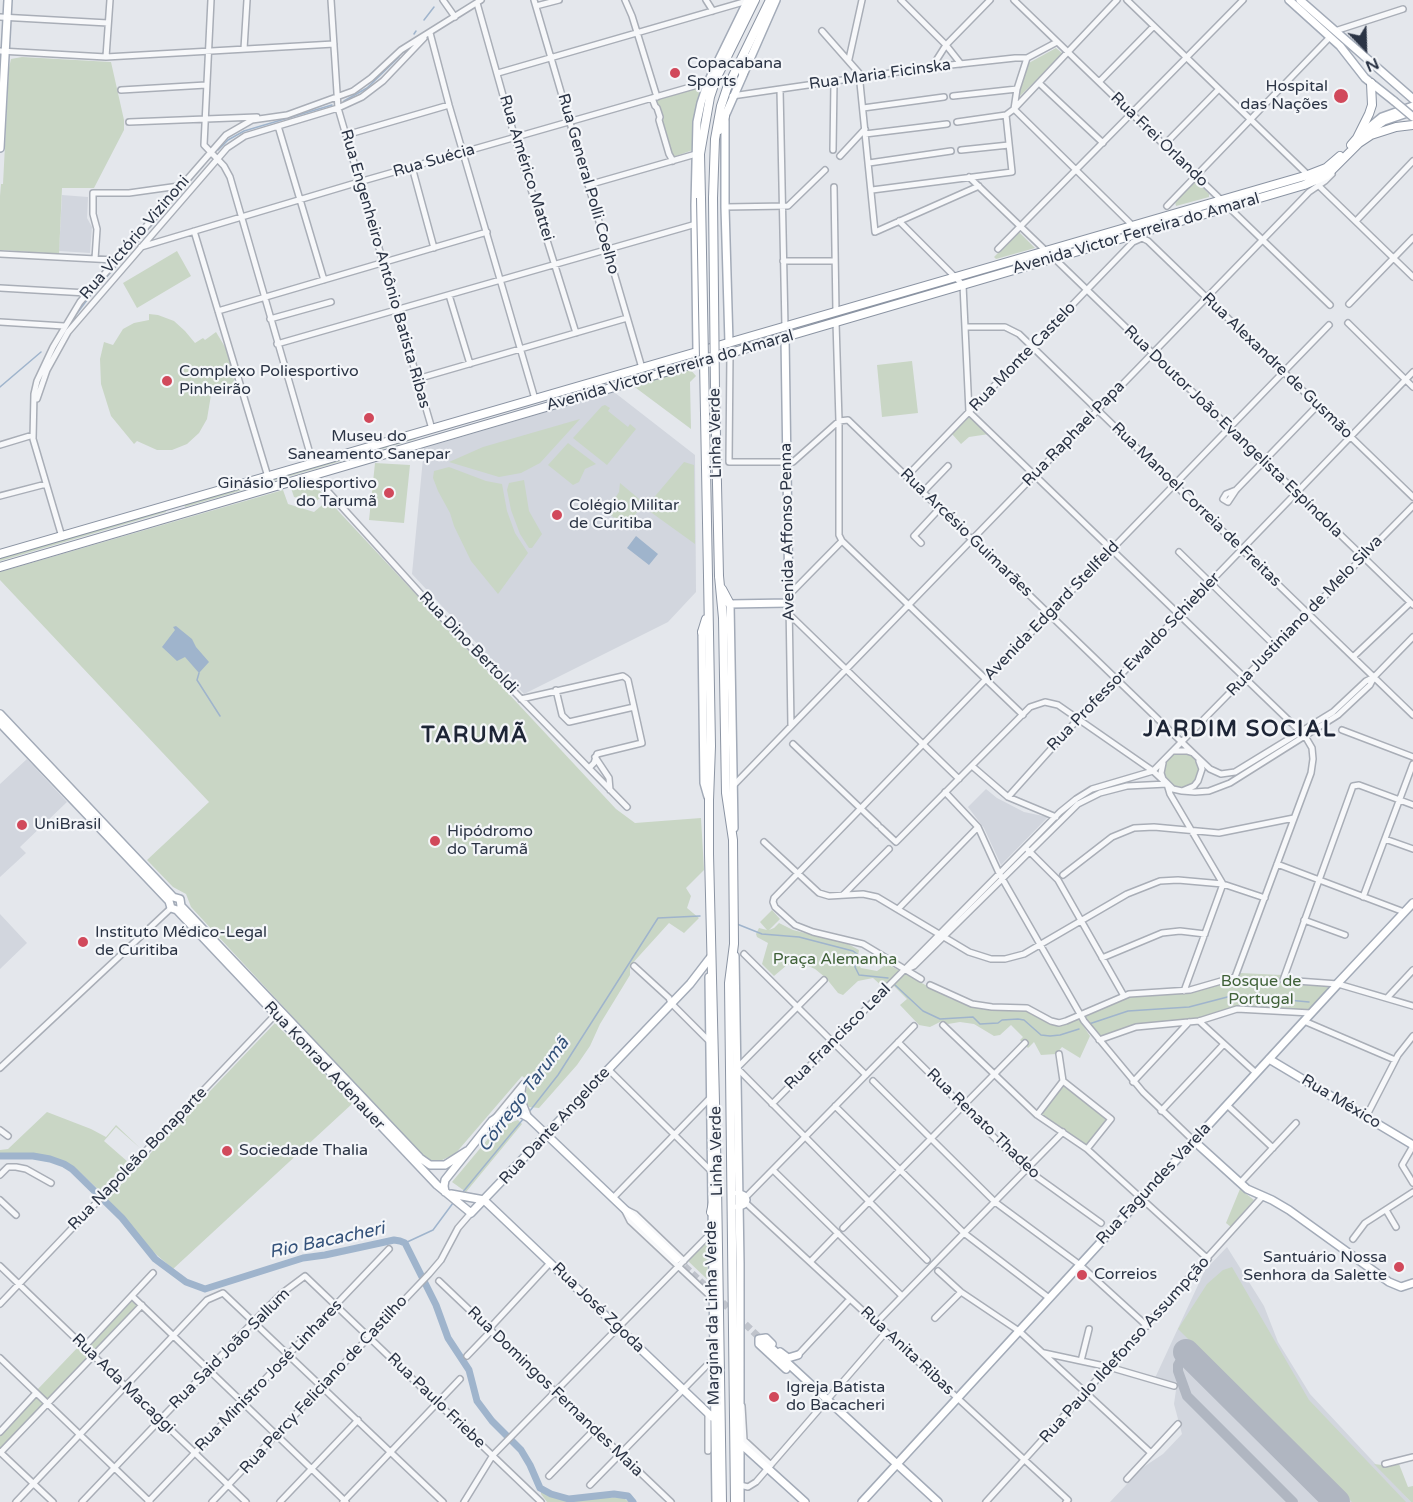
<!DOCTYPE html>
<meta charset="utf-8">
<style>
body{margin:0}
#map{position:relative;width:1413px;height:1502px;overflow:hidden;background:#e4e7ec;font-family:"Varela Round",sans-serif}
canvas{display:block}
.north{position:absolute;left:1335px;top:18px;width:60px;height:60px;-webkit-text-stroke:4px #f4f6f9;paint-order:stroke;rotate:157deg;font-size:16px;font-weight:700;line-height:24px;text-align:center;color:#2b3445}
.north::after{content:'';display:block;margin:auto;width:21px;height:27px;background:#2b3445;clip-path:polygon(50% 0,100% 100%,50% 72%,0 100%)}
</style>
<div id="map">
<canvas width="1413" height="1502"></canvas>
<div class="north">N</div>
</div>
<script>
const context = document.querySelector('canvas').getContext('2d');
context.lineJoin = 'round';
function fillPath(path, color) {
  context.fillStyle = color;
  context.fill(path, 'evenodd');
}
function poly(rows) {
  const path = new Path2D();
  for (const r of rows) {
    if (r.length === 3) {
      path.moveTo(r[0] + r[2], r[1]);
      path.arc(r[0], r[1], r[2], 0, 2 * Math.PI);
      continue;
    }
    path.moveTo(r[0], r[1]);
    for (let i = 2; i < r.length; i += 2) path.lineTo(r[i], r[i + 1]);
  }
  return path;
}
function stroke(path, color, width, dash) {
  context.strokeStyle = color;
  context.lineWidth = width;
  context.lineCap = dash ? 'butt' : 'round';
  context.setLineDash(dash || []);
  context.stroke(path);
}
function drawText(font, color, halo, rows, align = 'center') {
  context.font = font + ' "Varela Round",sans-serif';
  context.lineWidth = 4.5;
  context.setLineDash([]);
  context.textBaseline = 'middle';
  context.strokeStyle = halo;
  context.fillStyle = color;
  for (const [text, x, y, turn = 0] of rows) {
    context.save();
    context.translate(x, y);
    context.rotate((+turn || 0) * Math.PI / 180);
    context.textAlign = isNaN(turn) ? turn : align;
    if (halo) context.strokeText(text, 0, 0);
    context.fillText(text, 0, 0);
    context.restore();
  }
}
const built = poly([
 [62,195,88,197,87,218,92,227,90,253,59,251],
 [614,392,695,455,696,592,668,622,524,694,412,574,424,448],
 [27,759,67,802,20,847,26,853,0,877,0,784],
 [986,789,997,798,1024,812,1048,817,1001,865,984,828,968,807],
 [0,914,27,943,0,969],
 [1227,1247,1264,1306,1278,1342,1310,1394,1411,1502,1110,1502,1142,1468,1163,1454,1182,1434,1174,1404,1177,1383,1155,1378,1205,1270]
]);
const green = poly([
 [1056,48,1063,54,1018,98,1016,98,1027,64],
 [22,57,111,62,124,120,124,130,94,188,62,188,59,254,3,250,0,252,0,196,1,184,3,184,9,68,11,59],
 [696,88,700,93,693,127,693,150,673,157,670,153,671,150,655,99],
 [1196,181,1209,194,1209,197,1176,206,1175,202],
 [1019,232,1035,248,996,259,994,257],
 [177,251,191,276,137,308,123,283],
 [149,314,158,315,174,321,185,331,195,343,203,338,205,340,216,332,228,352,234,372,234,394,211,395,207,419,199,433,187,444,172,450,157,450,137,441,134,444,111,416,101,384,100,359,104,342,113,345,123,329,134,323,149,320],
 [912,361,918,413,882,417,877,365],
 [689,368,696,376,690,382,691,429,632,385],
 [605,405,610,408,608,411,628,427,630,424,636,429,607,465,573,438,602,406],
 [970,416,989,434,969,437,961,444,952,434],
 [580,419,540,463,521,473,499,477,449,462,483,447],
 [415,437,416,439,185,507,184,504],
 [568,443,596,464,585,469,579,482,573,485,548,465],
 [684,462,694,465,695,544,645,508],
 [375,463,410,465,404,523,369,520],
 [449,467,486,481,502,484,507,511,515,533,528,553,498,594,471,561,454,526,450,513,438,491,433,478,434,471],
 [310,480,324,495,315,502,294,497,290,485],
 [524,480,529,511,542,534,532,548,529,548,520,534,511,510,507,490,509,483],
 [620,483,644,503,626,527,607,512,609,504,614,500,619,492],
 [283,490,288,504,314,512,328,500,616,809,635,823,701,818,704,870,686,888,691,896,687,908,699,918,684,933,669,923,630,966,630,975,600,1024,590,1046,577,1065,539,1108,529,1107,526,1101,526,1090,530,1082,522,1076,455,1154,440,1161,431,1161,418,1152,191,907,186,894,173,887,147,860,209,802,0,580,0,572],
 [165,508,166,512,0,561,0,557],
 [1181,770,18],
 [772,910,780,919,769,930,774,928,779,923,793,930,848,944,859,950,857,963,861,968,877,971,887,964,951,999,973,1006,993,1009,1020,1009,1032,1012,1053,1024,1078,1018,1090,1036,1080,1058,1062,1047,1056,1054,1041,1055,1034,1042,1028,1048,1020,1040,1023,1037,1011,1025,1000,1035,994,1036,974,1024,960,1022,948,1024,942,1021,930,1027,919,1025,900,1005,907,999,890,982,884,988,873,978,858,981,843,995,838,993,826,978,815,969,806,965,787,965,774,976,762,964,768,943,757,937,756,934,759,928,767,930,760,922],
 [1240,973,1282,975,1282,982,1285,983,1330,987,1308,1010,1238,1007,1196,1019,1133,1025,1099,1038,1083,1015,1125,997,1195,992,1237,980],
 [275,1023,353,1103,173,1269,143,1243,131,1225,107,1199],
 [1063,1084,1108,1119,1087,1145,1040,1113],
 [47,1112,91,1129,106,1137,116,1125,140,1148,116,1127,104,1141,128,1162,101,1192,74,1167,37,1155,0,1155,0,1150,8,1149],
 [518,1120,522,1124,466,1192,452,1182,498,1127],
 [1240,1189,1254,1200,1231,1227,1226,1223],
 [707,1242,708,1280,688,1261],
 [1232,1267,1309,1400,1406,1502,1352,1502,1178,1329,1207,1284,1223,1270],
 [131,1299,138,1305,94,1352,87,1346],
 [80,1345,90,1355,47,1400,37,1390],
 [36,1397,44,1404,0,1449,0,1435],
 [1374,1464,1390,1466,1399,1464,1408,1487,1413,1486,1413,1502,1411,1502],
 [541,1489,551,1495,569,1500,622,1497,629,1502,547,1502,541,1494]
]);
const water = poly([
 [636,536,658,554,649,565,627,548],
 [176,626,192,639,196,647,209,662,199,673,185,657,177,661,162,647,175,630,173,627]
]);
const stream = poly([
 [424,20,434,7],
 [414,34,416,31],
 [344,101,367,88,399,57],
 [218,150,228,140,244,131,332,105],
 [72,320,90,296,203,166],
 [0,387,41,352],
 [199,673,197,680,220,716],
 [737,924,762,934,799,937,853,951,857,954,855,967,859,975,888,978],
 [895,985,923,1011,940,1019,973,1017,980,1024,998,1023,1002,1020,1018,1019,1024,1020,1041,1035,1050,1036,1060,1035,1079,1029],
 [1089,1024,1128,1011,1189,1007,1235,995,1309,1002],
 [529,1112,558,1075,658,918,700,916],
 [462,1193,524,1118],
 [405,1243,433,1230,453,1203]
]);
const river = poly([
 [0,1156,33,1156,50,1159,64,1164,72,1169,122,1218,155,1259,186,1282,205,1289,303,1258,325,1255,394,1240,400,1241,405,1243,436,1305,448,1338,469,1370,477,1401,492,1421,521,1450,530,1465,540,1488,551,1494,569,1499,614,1494,628,1496,633,1502]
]);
const taxiway = poly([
 [1186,1352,1178,1365,1178,1371,1187,1396,1293,1502]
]);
const runway = poly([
 [1186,1352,1337,1502]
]);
const majorTunnel = poly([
 [677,1259,764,1342]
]);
const minor = poly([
 [211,0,204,145,224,166,230,177,313,464],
 [331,0,338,108,432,429],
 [443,0,455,17],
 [534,0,642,368],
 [625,0,632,16,657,97],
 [706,0,713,11],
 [901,0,946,45,961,64],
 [1014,0,1330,305],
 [1117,0,1014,109,1133,226],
 [1127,0,1308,175],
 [477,3,515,138,576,333],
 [536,6,559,0],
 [0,17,108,23],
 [822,31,859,73,875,232,979,186],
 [1335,31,1403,9],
 [430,33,449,105,535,399],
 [244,49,247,0],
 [0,51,106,57,334,44],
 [106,57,110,0],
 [849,59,862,0],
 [932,67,946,45,990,0],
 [498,73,747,1],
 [1099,82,1154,26],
 [1039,83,1103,143],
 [780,89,785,327],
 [121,90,206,85],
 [732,96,932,67,1015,58,1027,58],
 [953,96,1017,89],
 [652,98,655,106,657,108,660,117,659,120,669,154,673,161],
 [863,108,944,97],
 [129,122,257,117],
 [957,122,1006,115],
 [278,126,324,280],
 [865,134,947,124],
 [346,135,449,105],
 [1164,145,1219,89],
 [833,150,834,82],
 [961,150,1009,145],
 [840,156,865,129],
 [869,163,951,151],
 [412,167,434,248],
 [969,177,1046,251],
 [588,185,696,154],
 [1318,185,1413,277],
 [834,187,836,312],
 [872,190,1012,172,1006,115,1014,109,1017,89,1027,58,1057,42],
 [1167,206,1330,37],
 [725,207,788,206,825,170],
 [899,221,963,285,969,412,1305,736,1312,748,1313,759,1311,773,1235,977,1190,990,1129,994,1066,1021,1059,1023,1051,1021,1027,1008,992,1007,972,1004,930,985],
 [1356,221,1413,161],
 [194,231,268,477],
 [141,247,359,182,708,82],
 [998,249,1243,0],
 [0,254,115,260],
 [1054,258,1413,605],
 [95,259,97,229,93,214,93,193,129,193,179,186],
 [783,261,834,261],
 [0,288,87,293],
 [449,295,470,364],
 [1349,304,1413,238],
 [218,311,487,232],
 [270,319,331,302],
 [0,322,64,326],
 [836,322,839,421,839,535,842,541,1023,715],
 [1348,323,1413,387],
 [965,327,1005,327,1019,334,1413,715],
 [277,344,696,224],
 [730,353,729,462,793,462,839,421,848,420,1193,753],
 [417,379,627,318],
 [37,399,47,370,68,332,227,148,245,136,338,108,362,97,383,81,424,38],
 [0,445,33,435],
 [313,475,449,625,627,807],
 [907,476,1133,242,1142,238,1148,241,1413,497],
 [1236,490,1226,494,1223,499,1228,502,1236,490,1318,405],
 [923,492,948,466],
 [0,496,46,484],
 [62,537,33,439,34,394,37,381,53,347,80,302,226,135,252,120,287,115,353,91,371,78,401,50,481,0],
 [921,543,914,536,940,508],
 [1179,552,1271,642],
 [789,595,842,541],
 [789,603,791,726],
 [789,614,959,779],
 [1353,657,1410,603],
 [556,690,562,715,569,722,634,707],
 [521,699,623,676,626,678,628,680,642,743,597,754,594,763,589,768],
 [1342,730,1413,757],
 [793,744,878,825],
 [1175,751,1187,751,1193,753,1210,769,1221,774,1235,772,1333,712,1366,681,1374,677,1413,637],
 [595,757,609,778,610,790],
 [1163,763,1161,773,1163,779,1173,789,1182,791,1194,786,1198,781,1202,769,1199,761],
 [972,766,1008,797,1056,817],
 [733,786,1309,192,1325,181,1332,174],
 [1182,791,1195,792,1209,791,1230,783,1338,715,1370,685,1374,677],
 [945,792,978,827,999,873,1084,1021,1143,1092,1194,1141],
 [1008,797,1078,719,1413,372],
 [1413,805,1359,785,1353,786,1283,980,1338,984,1413,1006],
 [881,828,896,842,1030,707,1045,702,1058,705,1153,771,1167,784,1170,794,1223,884,1184,991],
 [1385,839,1413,849],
 [764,842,819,893,829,896,863,894,877,897,969,952,991,959,1005,959,1024,954,1127,894,1160,881,1178,880,1223,884,1265,898],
 [1028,850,1058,880,1124,996],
 [1277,864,1404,912],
 [1063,875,1112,837,1134,828,1154,827,1219,833,1294,818],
 [843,895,889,849],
 [1363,897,1413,764],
 [898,909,978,827],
 [1304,920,1345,935],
 [744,954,866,1075],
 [1102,958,1162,933,1180,931,1205,934],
 [634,966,669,998,671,1003,709,1041],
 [907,969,914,966,1078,804,1100,793,1127,786,1167,784],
 [921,979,863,944,813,932,795,925,775,907,773,902,774,898,1329,325],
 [824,980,737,1068,927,1260],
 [1387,998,1413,970],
 [1199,1021,1256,1073],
 [1304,1021,1395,1060],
 [943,1025,1037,1115,1087,1149,1208,1259],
 [1099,1040,1136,1027,1199,1021,1237,1009,1311,1013],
 [898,1042,1026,1169,1101,1223],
 [0,1068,171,908],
 [608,1069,711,1171],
 [873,1081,995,1202,1080,1265,1147,1326],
 [1063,1081,1111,1119,1087,1149],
 [1133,1082,1189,1022],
 [523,1085,521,1098,529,1118],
 [772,1104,1060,812,1076,799,1092,789,1153,771,1413,506],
 [1227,1105,1273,1148],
 [835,1106,964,1233,1049,1298],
 [1161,1111,1224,1044],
 [1037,1115,1063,1081,1059,1054],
 [1366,1117,1398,1055,1413,1036],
 [495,1118,523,1084],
 [0,1130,8,1136],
 [1413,1146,1402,1165,1413,1183],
 [773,1170,902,1296],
 [0,1175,8,1167,16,1167,26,1169,51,1183],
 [1240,1183,1296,1123],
 [613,1198,710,1098],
 [745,1198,914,1026],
 [0,1200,16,1215],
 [746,1203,1068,1500,1066,1502],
 [624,1209,630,1221,709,1295],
 [627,1210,635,1214,684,1261],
 [1386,1210,1396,1227],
 [843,1228,1025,1043],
 [1353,1239,1365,1223,1413,1192],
 [810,1262,838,1233],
 [0,1266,246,1502],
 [938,1271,961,1292,1019,1331,1151,1453],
 [439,1281,671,1502],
 [132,1296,346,1502],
 [0,1304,276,1014],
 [935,1318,961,1292],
 [876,1323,1063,1132],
 [489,1329,550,1263],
 [84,1347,153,1273],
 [1044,1353,1109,1367,1174,1386],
 [798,1355,850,1299],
 [467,1356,491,1331],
 [0,1358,150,1502],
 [1081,1361,1089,1329],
 [742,1406,744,1440,771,1465],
 [708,1413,708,1451],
 [0,1432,36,1393],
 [0,1452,53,1502],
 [0,1453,142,1305],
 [1385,1464,1413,1457],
 [549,1476,594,1430],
 [1127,1479,1178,1424],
 [590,1485,714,1358],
 [740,1485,748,1487,756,1482,886,1332],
 [16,1502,207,1300,223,1293,443,1502],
 [82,1502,254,1321,281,1294,305,1276,541,1502],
 [148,1502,389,1249],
 [212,1502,429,1274,441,1260,458,1228,471,1213],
 [280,1502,358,1420],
 [343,1502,460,1379],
 [464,1502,493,1455,712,1232],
 [986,1502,1263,1196]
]);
const major = poly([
 [1289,0,1340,46,1365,78,1394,101],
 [1300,0,1413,99],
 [1369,132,1384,121,1413,111],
 [1361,134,1382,117,1413,106],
 [0,148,8,0],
 [729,343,725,207,725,116,776,0],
 [697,352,695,205,697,122,701,103,708,82,748,0],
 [702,632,704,783,708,797],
 [0,714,173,897,180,899,181,906,420,1158,430,1165,445,1165,467,1151],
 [0,723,169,901,171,908,177,910,437,1185,471,1213,690,984,710,958],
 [734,828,730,604,789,603,785,337],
 [735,956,740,1263,740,1502],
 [709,977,716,1502],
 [1335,986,1413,903],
 [1269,1059,1413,1145],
 [1194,1141,1247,1189,1272,1200,1289,1210,1389,1282,1401,1287,1413,1283],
 [445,1192,444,1186,445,1180,492,1121,504,1113,520,1113,529,1118,677,1259],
 [451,1194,484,1200],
 [484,1200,712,1417],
 [738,1207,744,1204,746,1200,744,1196,738,1193],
 [766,1343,938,1502],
 [772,1344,766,1338,759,1339,759,1344,786,1369],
 [780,1352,788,1358,798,1355],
 [742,1445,805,1502],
 [862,1502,1338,984]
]);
const highway = poly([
 [743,73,746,57],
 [719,130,725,116],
 [1351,145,1357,138,1369,114,1372,105,1371,83],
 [701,198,700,154,710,97,716,79,755,0],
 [713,198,715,139,721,106,727,88,770,0],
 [0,554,1308,175,1326,168,1340,156],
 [0,567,1304,185,1327,175,1359,143,1371,135,1396,127,1413,125],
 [708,576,711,746,709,800,709,854,717,1185,722,1502],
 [719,576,723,618,726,793,733,840,734,944,729,983,735,1502],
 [722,589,730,604],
 [702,632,706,619],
 [711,1212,714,1198]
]);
const majorBridge = poly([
 [1394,101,1413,117]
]);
const highwayBridge = poly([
 [701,198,708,576],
 [713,198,715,392,719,576]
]);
const markers = [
 [675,73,6,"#d1495b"],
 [1341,96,8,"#d1495b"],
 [167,381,6,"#d1495b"],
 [369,418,6,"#d1495b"],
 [389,493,6,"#d1495b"],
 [557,515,6,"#d1495b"],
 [22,825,6,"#d1495b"],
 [435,841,6,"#d1495b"],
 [83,942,6,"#d1495b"],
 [227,1151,6,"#d1495b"],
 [1399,1267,6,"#d1495b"],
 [1082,1275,6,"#d1495b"],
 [774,1397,6,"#d1495b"]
];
const poiNames = [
 ["Copacabana",687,64],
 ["Sports",687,82],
 ["Hospital",1328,87,"right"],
 ["das Nações",1328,105,"right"],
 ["Complexo Poliesportivo",179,372],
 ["Pinheirão",179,390],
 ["Museu do",369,437,"center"],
 ["Saneamento Sanepar",369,455,"center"],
 ["Ginásio Poliesportivo",377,484,"right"],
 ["do Tarumã",377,502,"right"],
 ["Colégio Militar",569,506],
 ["de Curitiba",569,524],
 ["UniBrasil",34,825],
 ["Hipódromo",447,832],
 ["do Tarumã",447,850],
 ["Instituto Médico-Legal",95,933],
 ["de Curitiba",95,951],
 ["Sociedade Thalia",239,1151],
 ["Santuário Nossa",1387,1258,"right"],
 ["Senhora da Salette",1387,1276,"right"],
 ["Correios",1094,1275],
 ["Igreja Batista",786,1388],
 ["do Bacacheri",786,1406]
];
const streetNames = [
 ["Rua Maria Ficinska",880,75,-8],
 ["Rua Frei Orlando",1159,140,44],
 ["Rua Suécia",434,161,-16],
 ["Rua Américo Mattei",526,168,73],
 ["Rua General Polli Coelho",588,184,74],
 ["Avenida Victor Ferreira do Amaral",1136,234,-16],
 ["Rua Victório Vizinoni",135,238,-49],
 ["Rua Engenheiro Antônio Batista Ribas",385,269,74],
 ["Rua Monte Castelo",1023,357,-46],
 ["Rua Alexandre de Gusmão",1277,366,44],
 ["Avenida Victor Ferreira do Amaral",670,371,-16],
 ["Rua Doutor João Evangelista Espíndola",1233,432,44],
 ["Linha Verde",716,433,-91],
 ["Rua Raphael Papa",1074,434,-46],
 ["Rua Manoel Correia de Freitas",1196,505,44],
 ["Avenida Affonso Penna",788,532,-91],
 ["Rua Arcésio Guimarães",966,533,44],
 ["Avenida Edgard Stellfeld",1052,611,-46],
 ["Rua Justiniano de Melo Silva",1305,616,-46],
 ["Rua Dino Bertoldi",468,643,46],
 ["Rua Professor Ewaldo Schiebler",1134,662,-46],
 ["Rua Francisco Leal",838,1037,-45],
 ["Rua Konrad Adenauer",324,1066,47],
 ["Rua México",1341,1102,31],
 ["Rua Renato Thadeo",983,1124,44],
 ["Rua Dante Angelote",555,1126,-47],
 ["Linha Verde",717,1151,-91],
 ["Rua Napoleão Bonaparte",138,1159,-46],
 ["Rua Fagundes Varela",1154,1184,-47],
 ["Rua José Zgoda",598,1308,44],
 ["Marginal da Linha Verde",713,1313,-91],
 ["Rua Said João Sallum",230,1349,-45],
 ["Rua Paulo Ildefonso Assumpção",1125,1350,-48],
 ["Rua Anita Ribas",907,1351,43],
 ["Rua Ministro José Linhares",269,1376,-46],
 ["Rua Ada Macaggi",123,1384,44],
 ["Rua Percy Feliciano de Castilho",324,1385,-47],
 ["Rua Domingos Fernandes Maia",555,1392,44],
 ["Rua Paulo Friebe",436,1401,44]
];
const parkNames = [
 ["Praça Alemanha",835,960],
 ["Bosque de",1261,982],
 ["Portugal",1261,1000]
];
const waterNames = [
 ["Córrego Tarumã",524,1095,-53],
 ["Rio Bacacheri",327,1241,-12]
];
const districtNames = [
 ["JARDIM SOCIAL",1240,730],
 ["TARUMÃ",475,736]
];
fillPath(built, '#d2d6de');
fillPath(green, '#c9d6c5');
fillPath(water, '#9fb4cc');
stroke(stream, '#9fb4cc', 1.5);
stroke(river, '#9fb4cc', 7);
stroke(taxiway, '#b0b6c1', 10);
stroke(runway, '#b0b6c1', 26);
stroke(majorTunnel, '#bfc3cb', 7, [7, 3.5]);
stroke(minor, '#a9aeb7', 8);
stroke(major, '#a3abb8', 10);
stroke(highway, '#8b94a3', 10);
stroke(minor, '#f7f8fa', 5);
stroke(major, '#fff', 7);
stroke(highway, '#fff', 8);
stroke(majorBridge, '#a3abb8', 10, []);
stroke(highwayBridge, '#8b94a3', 10, []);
stroke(majorBridge, '#fff', 7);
stroke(highwayBridge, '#fff', 8);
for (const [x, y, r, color] of markers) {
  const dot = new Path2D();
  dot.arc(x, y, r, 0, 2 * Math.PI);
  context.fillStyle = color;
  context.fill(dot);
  stroke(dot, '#f4f6f9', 2);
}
drawText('16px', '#2b3445', '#f4f6f9', poiNames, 'left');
drawText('16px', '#2b3445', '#f4f6f9', streetNames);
drawText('16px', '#3f6138', '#f4f6f9', parkNames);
drawText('italic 18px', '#34527a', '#f4f6f9', waterNames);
context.letterSpacing = '1.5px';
drawText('bold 22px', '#1d2536', '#f4f6f9', districtNames);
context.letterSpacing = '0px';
</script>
